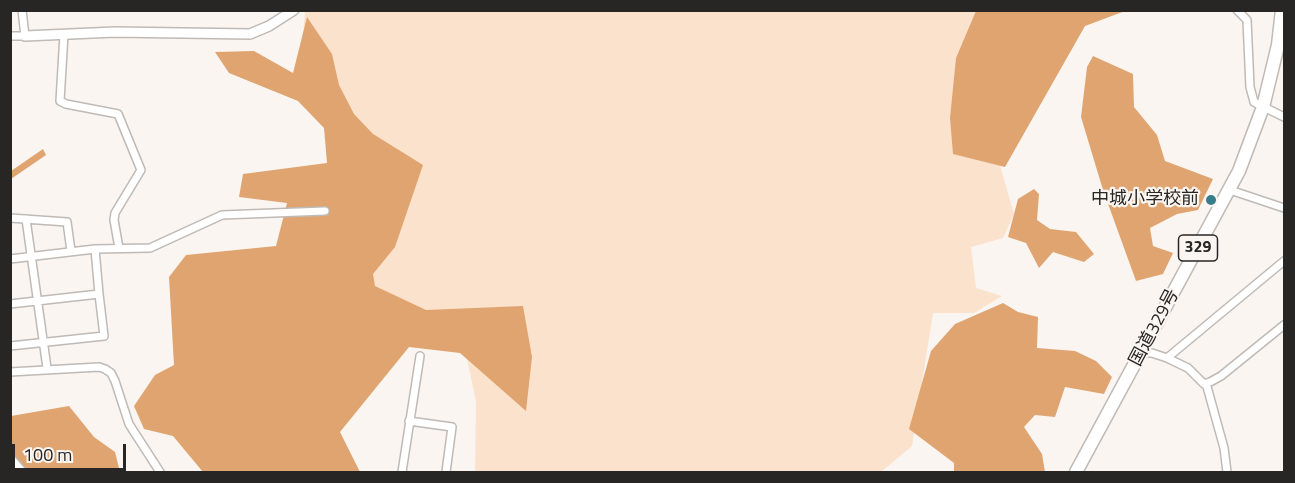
<!DOCTYPE html>
<meta charset="utf-8">
<style>
body{margin:0}
#map{position:relative;width:1295px;height:483px;overflow:hidden;background:#faf5f1;font-family:"Titillium Web",sans-serif}
canvas{display:block}
.frame{position:absolute;inset:0;border:12px solid #282624;pointer-events:none}
.scale{position:absolute;left:12px;top:444px;width:114px;height:27px;box-sizing:border-box;border:3px solid #282624;border-top:0;padding-left:8px;font-size:18px;line-height:21px;white-space:nowrap;color:#282624;-webkit-text-stroke:4px #faf5f1;paint-order:stroke}
</style>
<div id="map">
<canvas width="1295" height="483"></canvas>
<div class="frame"></div>
<div class="scale">100 m</div>
</div>
<script>
const context = document.querySelector('canvas').getContext('2d');
context.lineJoin = 'round';
function fillPath(path, color) {
  context.fillStyle = color;
  context.fill(path, 'evenodd');
}
function poly(rows) {
  const path = new Path2D();
  for (const r of rows) {
    path.moveTo(r[0], r[1]);
    for (let i = 2; i < r.length; i += 2) path.lineTo(r[i], r[i + 1]);
  }
  return path;
}
function stroke(path, color, width, dash) {
  context.strokeStyle = color;
  context.lineWidth = width;
  context.lineCap = dash ? 'butt' : 'round';
  context.setLineDash(dash || []);
  context.stroke(path);
}
function drawText(font, color, halo, rows, align = 'center') {
  context.font = font + ' "Titillium Web","Noto Sans JP",sans-serif';
  context.lineWidth = 4.5;
  context.setLineDash([]);
  context.textBaseline = 'middle';
  context.strokeStyle = halo;
  context.fillStyle = color;
  for (const [text, x, y, turn = 0] of rows) {
    context.save();
    context.translate(x, y);
    context.rotate((+turn || 0) * Math.PI / 180);
    context.textAlign = isNaN(turn) ? turn : align;
    if (halo) context.strokeText(text, 0, 0);
    context.fillText(text, 0, 0);
    context.restore();
  }
}
const green = poly([
 [305,10,1057,10,999,162,1014,214,1003,238,971,247,976,288,1002,296,974,313,933,313,912,446,881,472,475,472,476,402,465,349,361,281,379,253,302,50]
]);
const forest = poly([
 [976,11,1125,11,1085,26,1005,167,953,154,950,118,956,58],
 [307,17,332,54,339,85,354,114,373,134,423,165,395,247,373,274,375,286,426,310,523,306,532,357,526,411,460,353,409,347,340,432,360,472,203,472,173,436,144,429,134,406,155,375,174,365,169,277,186,255,276,246,287,203,239,197,243,174,327,163,324,128,298,101,229,73,215,52,254,51,293,73],
 [1093,56,1133,74,1134,107,1157,135,1165,161,1213,179,1198,210,1177,214,1150,228,1153,246,1173,253,1163,274,1136,281,1103,190,1081,117,1087,67],
 [43,149,46,155,11,179,11,171],
 [1034,189,1039,194,1037,220,1050,229,1076,232,1094,254,1084,262,1053,252,1039,268,1026,243,1008,237,1018,199],
 [1003,303,1018,312,1038,317,1037,348,1075,351,1096,361,1112,377,1104,394,1065,387,1055,417,1035,415,1024,427,1042,454,1045,472,954,472,954,463,909,429,931,351,955,324],
 [69,406,94,437,115,452,120,472,11,472,11,416]
]);
const minor = poly([
 [1237,10,1247,20,1250,87,1254,102,1284,117],
 [64,34,60,101,66,104,118,114,141,170,115,213,114,220,119,248],
 [10,36,25,36,22,10],
 [1230,190,1284,208],
 [10,218,67,222,71,251],
 [26,219,47,368],
 [10,259,95,249],
 [10,304,99,294,95,249,150,248,222,215,325,211],
 [10,346,104,336,99,294],
 [1142,353,1152,353,1167,358,1188,368,1204,384,1210,382,1221,376,1284,325],
 [1167,358,1284,261],
 [10,372,99,367,105,369,111,373,115,381,129,424,160,472],
 [1206,383,1224,448,1227,472],
 [409,421,452,427,446,472],
 [10,457,23,472],
 [402,472,420,356]
]);
const tertiary = poly([
 [25,36,115,32,250,34,269,26,294,10]
]);
const trunk = poly([
 [1076,472,1239,171,1263,107,1278,45,1282,10]
]);
const markers = [
 [1211,200,6,"#387d8b"]
];
const shields = [
 [1198,248,39]
];
const shieldNames = [
 ["329",1198,248]
];
const poiNames = [
 ["中城小学校前",1199,200]
];
const streetNames = [
 ["国道329号",1155,328,-62]
];
fillPath(green, '#fbe2cd');
fillPath(forest, '#e0a470');
stroke(minor, '#bfbab6', 10);
stroke(tertiary, '#bfbab6', 12);
stroke(trunk, '#bfbab6', 15);
stroke(minor, '#fff', 7);
stroke(tertiary, '#fff', 9);
stroke(trunk, '#fff', 12);
for (const [x, y, r, color] of markers) {
  const dot = new Path2D();
  dot.arc(x, y, r, 0, 2 * Math.PI);
  context.fillStyle = color;
  context.fill(dot);
  stroke(dot, '#faf5f1', 2);
}
for (const [x, y, w] of shields) {
  const box = new Path2D();
  box.roundRect(x - w / 2, y - 13, w, 26, 4.5);
  context.fillStyle = '#faf5f1';
  context.fill(box);
  stroke(box, '#282624', 1.5);
}
drawText('bold 16px', '#282624', null, shieldNames);
drawText('18px', '#282624', '#faf5f1', poiNames, 'right');
drawText('18px', '#282624', '#faf5f1', streetNames);
</script>
